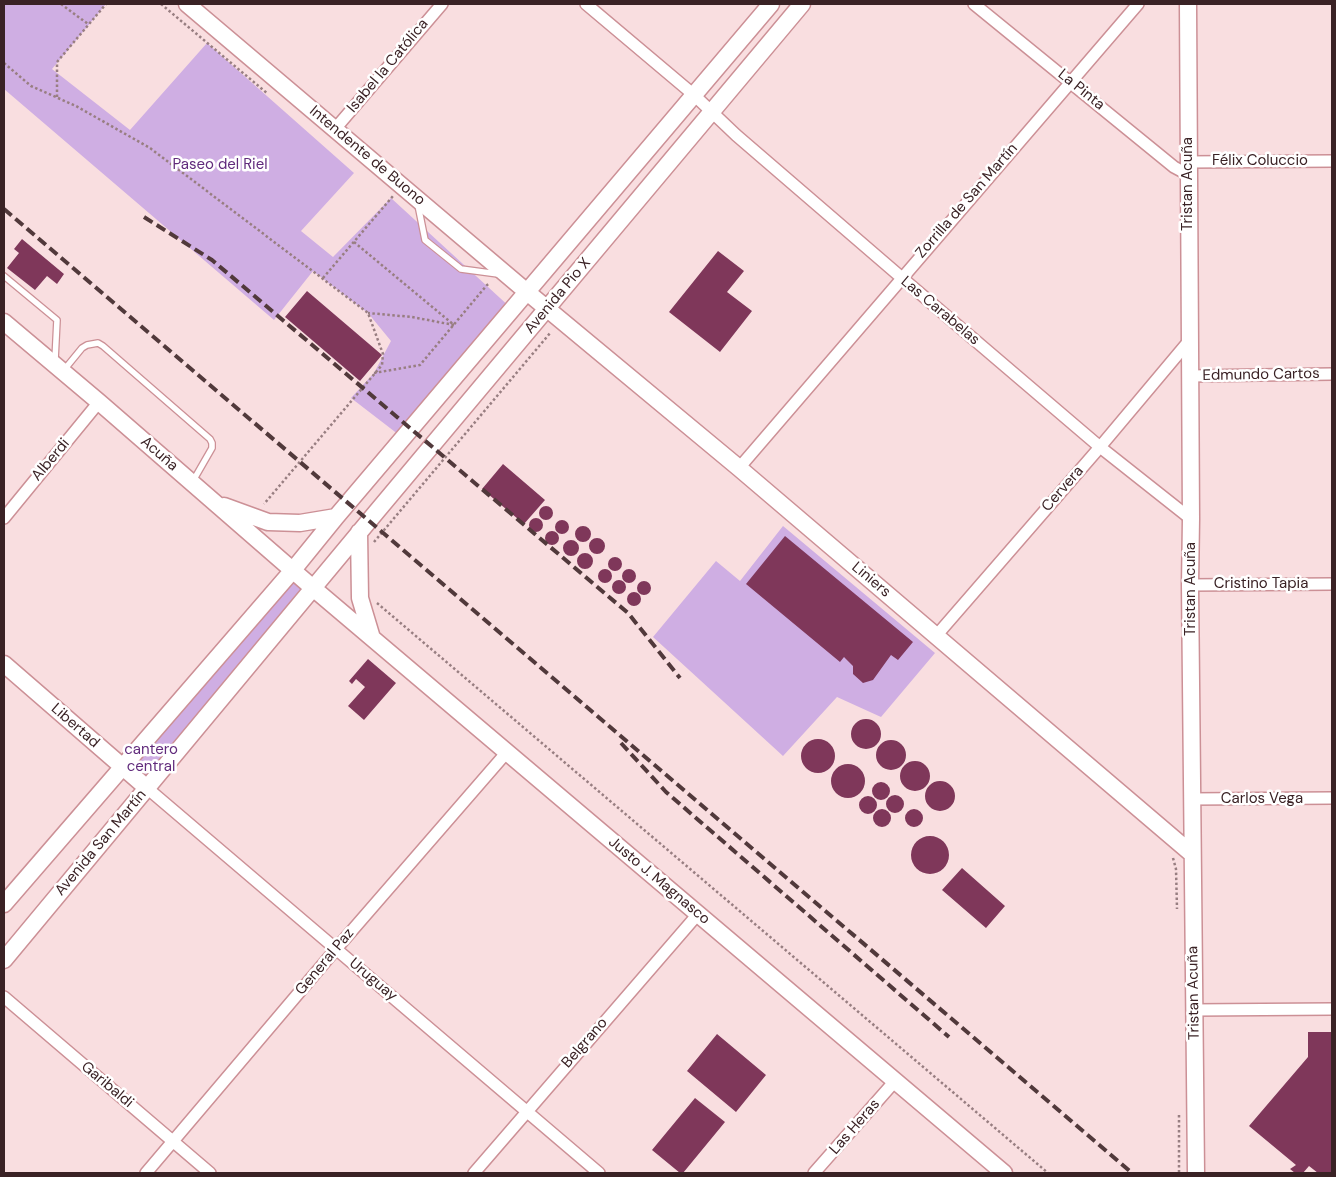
<!DOCTYPE html>
<meta charset="utf-8">
<style>
body{margin:0}
#map{position:relative;width:1336px;height:1177px;overflow:hidden;background:#f9dee0;font-family:"DM Sans",sans-serif}
canvas{display:block}
.frame{position:absolute;inset:0;border:5px solid #3a2225;pointer-events:none}
</style>
<div id="map">
<canvas width="1336" height="1177"></canvas>
<div class="frame"></div>
</div>
<script>
const context = document.querySelector('canvas').getContext('2d');
context.lineJoin = 'round';
function fillPath(path, color) {
  context.fillStyle = color;
  context.fill(path, 'evenodd');
}
function poly(rows) {
  const path = new Path2D();
  for (const r of rows) {
    if (r.length === 3) {
      path.moveTo(r[0] + r[2], r[1]);
      path.arc(r[0], r[1], r[2], 0, 2 * Math.PI);
      continue;
    }
    path.moveTo(r[0], r[1]);
    for (let i = 2; i < r.length; i += 2) path.lineTo(r[i], r[i + 1]);
  }
  return path;
}
function stroke(path, color, width, dash) {
  context.strokeStyle = color;
  context.lineWidth = width;
  context.lineCap = dash ? 'butt' : 'round';
  context.setLineDash(dash || []);
  context.stroke(path);
}
function drawText(font, color, halo, rows, align = 'center') {
  context.font = font + ' "DM Sans",sans-serif';
  context.lineWidth = 5;
  context.setLineDash([]);
  context.textBaseline = 'middle';
  context.strokeStyle = halo;
  context.fillStyle = color;
  for (const [text, x, y, turn = 0] of rows) {
    context.save();
    context.translate(x, y);
    context.rotate((+turn || 0) * Math.PI / 180);
    context.textAlign = isNaN(turn) ? turn : align;
    if (halo) context.strokeText(text, 0, 0);
    context.fillText(text, 0, 0);
    context.restore();
  }
}
const green = poly([
 [4,4,106,4,52,69,130,130,207,43,354,173,301,231,333,257,391,198,512,309,403,438,351,398,374,373,391,341,368,313,313,271,274,320,4,89],
 [783,526,935,653,881,717,837,697,783,756,653,637,716,561,740,581],
 [293,570,313,588,147,788,122,766]
]);
const building = poly([
 [22,239,64,274,57,284,47,276,35,290,7,268,19,253,14,249],
 [718,251,744,271,727,292,752,311,720,352,669,312],
 [307,291,382,355,360,381,285,317],
 [503,464,545,500,524,524,482,489],
 [546,513,7],
 [536,525,7],
 [562,527,7],
 [583,534,8],
 [552,538,7],
 [785,536,913,642,898,660,891,655,873,680,863,683,853,674,853,666,844,657,840,662,746,584],
 [597,546,8],
 [571,548,8],
 [585,561,8],
 [615,564,7],
 [605,576,7],
 [629,576,7],
 [619,587,7],
 [644,588,7],
 [634,599,7],
 [368,659,396,683,364,720,348,706,365,687,356,679,352,684,349,681],
 [866,734,15],
 [818,756,17],
 [891,755,15],
 [915,776,15],
 [848,781,17],
 [940,796,15],
 [881,791,9],
 [895,804,9],
 [868,805,9],
 [882,818,9],
 [914,818,9],
 [930,855,19],
 [962,868,1005,906,986,928,942,890],
 [1308,1032,1332,1032,1332,1173,1318,1173,1309,1166,1303,1173,1295,1173,1290,1169,1296,1165,1249,1126,1308,1057],
 [717,1034,766,1075,736,1112,687,1071],
 [695,1098,725,1122,683,1173,680,1173,652,1150]
]);
const path = poly([
 [61,4,88,24],
 [161,4,268,94],
 [4,63,31,86,76,106,150,148,368,313,383,354,382,365,264,504],
 [57,97,57,62,106,4],
 [354,242,454,325,412,317,368,313],
 [323,278,393,196],
 [374,373,420,365,487,285,490,283],
 [374,542,551,332],
 [377,603,1048,1173],
 [1173,858,1176,869,1177,909],
 [1179,1115,1179,1173]
]);
const lane = poly([
 [418,205,425,240,461,269,498,274],
 [4,276,57,320,55,360],
 [64,370,82,348,87,345,98,343,103,346,210,439,212,443,212,448,193,481]
]);
const street = poly([
 [586,4,694,95,736,135,902,278,1100,447,1191,519],
 [974,4,1174,167,1189,175],
 [335,129,442,4],
 [1188,162,1332,161],
 [1190,376,1332,374],
 [739,468,1138,4],
 [4,518,99,402],
 [1190,585,1332,584],
 [936,636,1100,447,1189,341],
 [147,788,599,1173],
 [1192,799,1332,798],
 [4,997,210,1173],
 [1194,1010,1332,1009],
 [146,1173,336,949,507,752],
 [474,1173,698,914],
 [814,1173,895,1081]
]);
const secondary = poly([
 [187,4,527,292,739,468,1192,854],
 [1188,4,1191,519,1190,585,1196,1173],
 [4,322,99,402,313,588,1004,1173],
 [224,506,268,522,300,523,336,517],
 [359,532,360,598,372,638],
 [4,664,147,788],
 [4,904,293,570,336,517,771,4],
 [4,960,378,510,802,4]
]);
const rail = poly([
 [4,209,1132,1173],
 [144,217,212,260,628,613,680,678],
 [621,743,666,792,949,1037]
]);
const streetNames = [
 ["Isabel la Católica",388,66,-50],
 ["La Pinta",1081,90,39],
 ["Intendente de Buono",367,156,40],
 ["Félix Coluccio",1260,161],
 ["Tristan Acuña",1188,184,-90],
 ["Zorrilla de San Martín",967,201,-49],
 ["Avenida Pio X",558,296,-50],
 ["Las Carabelas",940,311,40],
 ["Edmundo Cartos",1261,375,-1],
 ["Acuña",159,454,41],
 ["Alberdi",51,460,-50],
 ["Cervera",1063,489,-49],
 ["Liniers",871,580,40],
 ["Cristino Tapia",1261,584],
 ["Tristan Acuña",1191,589,-90],
 ["Libertad",75,726,41],
 ["Carlos Vega",1262,799],
 ["Avenida San Martín",101,843,-50],
 ["Justo J. Magnasco",659,881,40],
 ["General Paz",325,962,-50],
 ["Uruguay",373,980,40],
 ["Tristan Acuña",1194,993,-91],
 ["Belgrano",585,1043,-49],
 ["Garibaldi",107,1085,40],
 ["Las Heras",855,1127,-49]
];
const parkNames = [
 ["Paseo del Riel",220,165],
 ["cantero",151,750],
 ["central",151,767]
];
fillPath(green, '#cfaee3');
fillPath(building, '#7f375a');
stroke(lane, '#cc9096', 8);
stroke(street, '#cc9096', 14);
stroke(secondary, '#cc9096', 19);
stroke(path, '#987e81', 2.5, [2.5, 2.5]);
stroke(lane, '#fff', 5.5);
stroke(street, '#fff', 11);
stroke(secondary, '#fff', 16);
stroke(rail, '#51393b', 4, [10, 5]);
drawText('15px', '#3a2225', '#fff', streetNames);
drawText('15px', '#612b7c', '#fff', parkNames);
</script>
